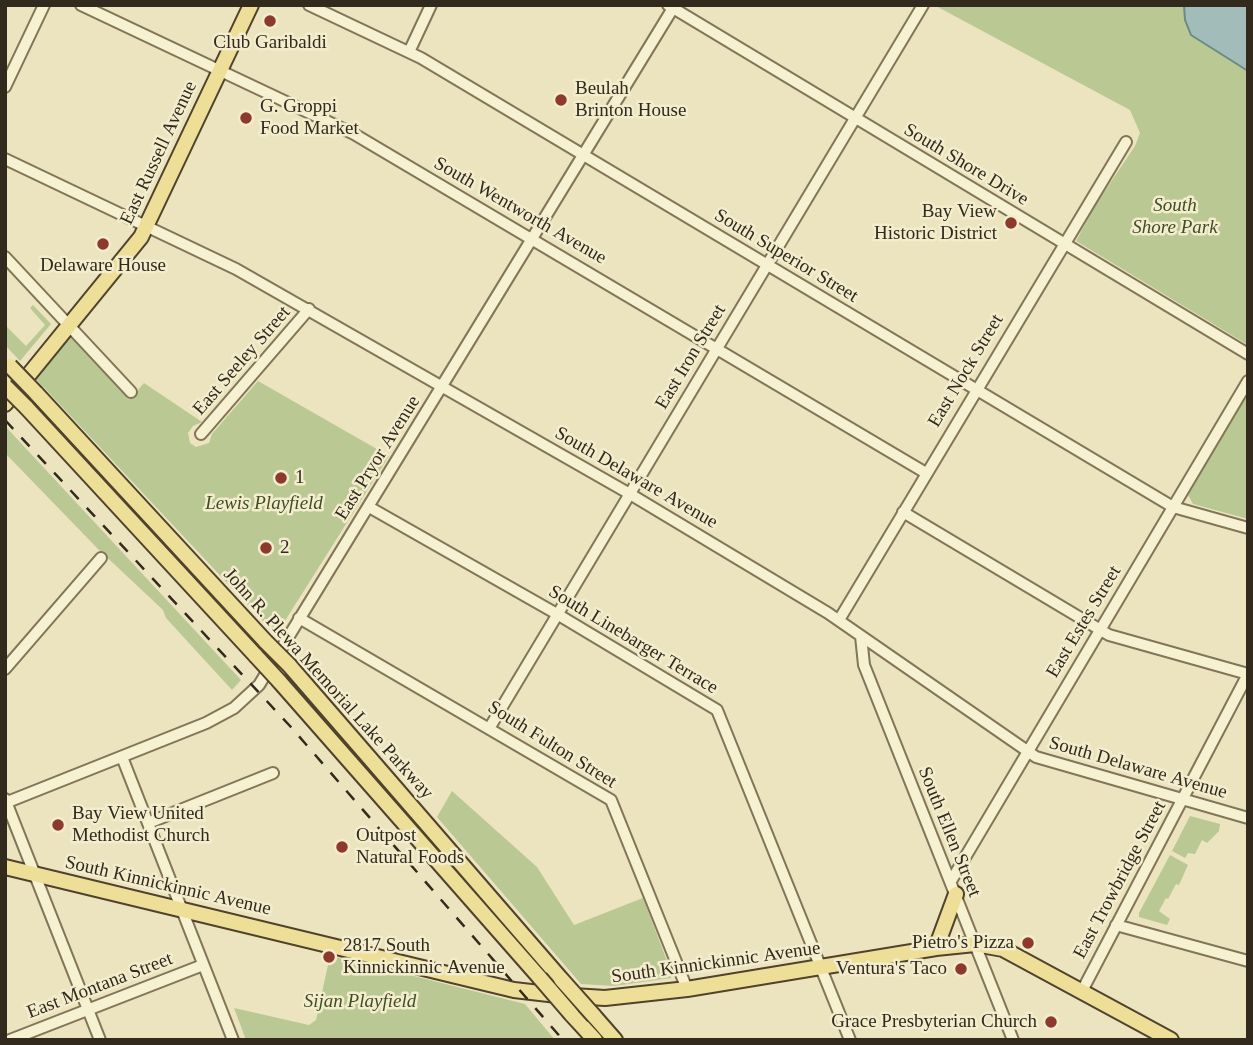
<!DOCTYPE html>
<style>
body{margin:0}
#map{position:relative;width:1253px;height:1045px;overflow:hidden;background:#ebe4bf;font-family:Georgia,serif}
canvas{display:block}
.frame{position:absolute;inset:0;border:7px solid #322a1c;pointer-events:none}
</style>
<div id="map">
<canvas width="1253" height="1045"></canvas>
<div class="frame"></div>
</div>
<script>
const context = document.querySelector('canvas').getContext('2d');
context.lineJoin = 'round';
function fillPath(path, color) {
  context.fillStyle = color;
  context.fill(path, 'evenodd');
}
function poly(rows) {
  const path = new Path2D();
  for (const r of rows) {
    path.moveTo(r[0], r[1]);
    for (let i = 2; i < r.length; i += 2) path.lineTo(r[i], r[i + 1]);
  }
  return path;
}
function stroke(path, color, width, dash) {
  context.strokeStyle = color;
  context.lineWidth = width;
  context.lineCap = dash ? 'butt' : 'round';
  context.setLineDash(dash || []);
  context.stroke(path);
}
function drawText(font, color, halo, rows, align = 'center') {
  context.font = font + ' Georgia,serif';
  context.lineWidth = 5;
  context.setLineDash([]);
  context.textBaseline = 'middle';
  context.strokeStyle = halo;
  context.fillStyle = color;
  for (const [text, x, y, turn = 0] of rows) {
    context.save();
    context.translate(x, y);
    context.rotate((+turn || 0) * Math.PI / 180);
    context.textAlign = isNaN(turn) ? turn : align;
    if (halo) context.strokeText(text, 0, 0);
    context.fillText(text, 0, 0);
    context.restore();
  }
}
const green = poly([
 [934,5,1184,5,1191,34,1248,71,1248,345,1076,241,1096,204,1135,146,1140,133,1130,110],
 [33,305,51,324,20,361,5,345,5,325,26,346,45,325,30,308],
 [70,333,127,396,132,397,144,383,202,422,193,426,188,433,190,443,196,447,209,443,212,434,258,381,389,456,276,635,34,377],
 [1248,394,1248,519,1193,504,1188,495],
 [6,427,241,680,232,690,166,618,163,610,97,548,5,453],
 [452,791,537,867,574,925,643,898,672,974,671,978,614,986,581,984,437,817],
 [1190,816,1220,824,1219,831,1207,843,1202,840,1195,854,1188,853,1185,858,1172,851],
 [1170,855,1188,865,1179,885,1176,884,1168,899,1166,898,1159,911,1170,919,1167,925,1139,917,1139,913],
 [330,956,366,964,369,962,378,967,525,1004,555,1040,246,1040,234,1008,309,1025,316,1020]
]);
const water = poly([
 [1184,5,1248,5,1248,71,1191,35,1185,20,1184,5]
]);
const minor = poly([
 [81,5,354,134,926,473],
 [309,5,421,58,1173,507,1248,528],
 [668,5,1248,354],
 [409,52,431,5],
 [5,87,44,5],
 [5,159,236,269,630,494,828,613,1036,757,1248,818],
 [5,257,131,392],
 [201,434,309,309],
 [369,507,557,614,717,710,850,1040],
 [903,512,1109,635,1248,674],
 [299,618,611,800,687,989],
 [839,620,1126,142],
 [861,636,864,665,1013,1040],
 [5,669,101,558],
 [490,727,923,5],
 [122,757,233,1040],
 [5,799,100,1040],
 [5,803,206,723,234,708,259,685,673,8],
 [148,823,273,773],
 [951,881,1248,381],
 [1116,925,1248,961],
 [1082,991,1248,674],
 [10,1040,203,965]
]);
const major = poly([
 [36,393,266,642],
 [5,404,141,237,251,5],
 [26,407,256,656],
 [289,665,561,979],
 [279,681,540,978],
 [5,867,514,990,557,995,605,998,687,989,936,948,975,944,1003,949,1171,1040],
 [936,948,956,894],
 [571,1014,595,1040],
 [594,1016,615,1040]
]);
const rail = poly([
 [5,420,290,726,563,1040]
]);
const majorBridge = poly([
 [10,366,36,393],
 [5,386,26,407],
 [266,642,289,665],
 [256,656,279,681],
 [540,978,571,1014],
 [561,979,594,1016]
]);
const markers = [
 [270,21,7,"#8d392c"],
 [561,100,7,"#8d392c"],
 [246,118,7,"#8d392c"],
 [1011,223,7,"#8d392c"],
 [103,244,7,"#8d392c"],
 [281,478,7,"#8d392c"],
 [266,548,7,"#8d392c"],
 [58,825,7,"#8d392c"],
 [342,847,7,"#8d392c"],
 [1028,943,7,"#8d392c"],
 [329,957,7,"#8d392c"],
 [961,969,7,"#8d392c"],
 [1051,1022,7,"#8d392c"]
];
const poiNames = [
 ["Club Garibaldi",270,43,"center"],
 ["Beulah",575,89],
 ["Brinton House",575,111],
 ["G. Groppi",260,107],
 ["Food Market",260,129],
 ["Bay View",997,212,"right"],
 ["Historic District",997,234,"right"],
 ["Delaware House",103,266,"center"],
 ["1",295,478],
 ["2",280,548],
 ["Bay View United",72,814],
 ["Methodist Church",72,836],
 ["Outpost",356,836],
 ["Natural Foods",356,858],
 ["Pietro's Pizza",1014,943,"right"],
 ["2817 South",343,946],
 ["Kinnickinnic Avenue",343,968],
 ["Ventura's Taco",947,969,"right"],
 ["Grace Presbyterian Church",1037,1022,"right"]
];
const streetNames = [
 ["East Russell Avenue",159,153,-65],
 ["South Shore Drive",966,165,31],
 ["South Wentworth Avenue",520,211,30],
 ["South Superior Street",786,256,31],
 ["East Iron Street",691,357,-59],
 ["East Seeley Street",242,361,-49],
 ["East Nock Street",966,371,-59],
 ["East Pryor Avenue",378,458,-58],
 ["South Delaware Avenue",636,478,30],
 ["East Estes Street",1084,622,-59],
 ["South Linebarger Terrace",633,640,31],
 ["John R. Plewa Memorial Lake Parkway",328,684,48],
 ["South Fulton Street",552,745,32],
 ["South Delaware Avenue",1138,768,16],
 ["South Ellen Street",949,832,68],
 ["East Trowbridge Street",1120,880,-62],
 ["South Kinnickinnic Avenue",168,886,13],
 ["South Kinnickinnic Avenue",716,963,-8],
 ["East Montana Street",100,986,-21]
];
const parkNames = [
 ["South",1175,206],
 ["Shore Park",1175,228],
 ["Lewis Playfield",264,504],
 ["Sijan Playfield",360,1002]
];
fillPath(green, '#bac894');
fillPath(water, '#a2bdb9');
stroke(water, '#6a8a86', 2);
stroke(minor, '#827558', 14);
stroke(major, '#50422d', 18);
stroke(minor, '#f6f1d1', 10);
stroke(major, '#eddf98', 14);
stroke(rail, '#322a1c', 2.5, [12, 12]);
stroke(majorBridge, '#50422d', 18, []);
stroke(majorBridge, '#eddf98', 14);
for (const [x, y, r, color] of markers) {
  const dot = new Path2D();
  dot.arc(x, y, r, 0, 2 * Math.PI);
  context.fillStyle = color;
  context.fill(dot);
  stroke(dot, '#f3edce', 2.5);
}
drawText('19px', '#322a1c', '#f3edce', poiNames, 'left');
drawText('19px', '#322a1c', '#f3edce', streetNames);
drawText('italic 19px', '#3d4e24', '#f3edce', parkNames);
</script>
